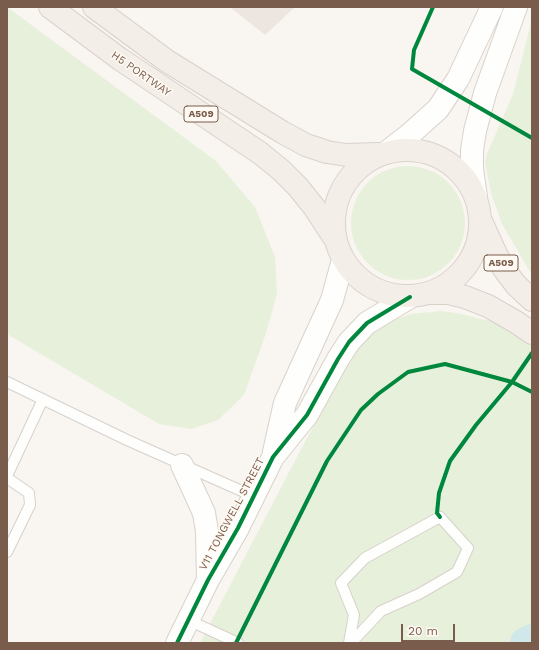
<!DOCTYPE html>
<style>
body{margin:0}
#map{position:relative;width:539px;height:650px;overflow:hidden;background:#f9f5f0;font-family:"Work Sans",sans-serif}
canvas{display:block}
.frame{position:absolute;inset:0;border:8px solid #7a5c4d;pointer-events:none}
.scale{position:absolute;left:401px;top:624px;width:54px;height:18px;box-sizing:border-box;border:2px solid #7a5c4d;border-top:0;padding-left:5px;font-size:12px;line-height:14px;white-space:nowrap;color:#7a5c4d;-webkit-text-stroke:3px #fffaf3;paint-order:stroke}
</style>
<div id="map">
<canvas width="539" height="650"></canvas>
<div class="frame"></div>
<div class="scale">20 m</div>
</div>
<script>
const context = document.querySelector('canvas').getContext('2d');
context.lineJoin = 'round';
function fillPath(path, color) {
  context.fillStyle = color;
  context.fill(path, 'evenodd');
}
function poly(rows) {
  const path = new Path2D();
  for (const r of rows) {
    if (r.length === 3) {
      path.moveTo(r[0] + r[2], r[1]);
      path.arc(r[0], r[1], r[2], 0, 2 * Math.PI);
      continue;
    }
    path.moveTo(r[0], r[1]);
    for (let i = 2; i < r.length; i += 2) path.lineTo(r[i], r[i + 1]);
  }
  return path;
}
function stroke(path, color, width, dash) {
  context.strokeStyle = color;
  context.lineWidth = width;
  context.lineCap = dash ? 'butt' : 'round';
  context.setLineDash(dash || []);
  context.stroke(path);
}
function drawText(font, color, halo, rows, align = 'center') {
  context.font = font + ' "Work Sans",sans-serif';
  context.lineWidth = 3;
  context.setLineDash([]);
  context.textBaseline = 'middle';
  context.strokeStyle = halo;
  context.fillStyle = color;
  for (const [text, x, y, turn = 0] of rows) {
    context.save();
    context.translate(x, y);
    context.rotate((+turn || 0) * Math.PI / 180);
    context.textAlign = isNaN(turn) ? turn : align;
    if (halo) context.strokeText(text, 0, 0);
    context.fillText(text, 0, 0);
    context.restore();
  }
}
const industrial = poly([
 [230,7,295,7,265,35]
]);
const green = poly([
 [7,7,216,161,255,207,275,257,277,294,266,333,244,395,218,420,191,429,159,424,7,334],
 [532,9,532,275,502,224,491,193,485,162,487,154,513,94,530,27],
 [408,223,57],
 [440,311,457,313,485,320,516,322,532,333,532,643,200,643,299,453,346,367,361,344,370,335,390,321,411,314]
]);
const river = poly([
 [526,643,532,640]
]);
const lane = poly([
 [7,382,127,440,253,496],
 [7,476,43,399],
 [7,478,29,493,30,505,7,552],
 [188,620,238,643],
 [349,643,354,615,341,583,365,558,440,517,468,548,457,572,419,594,381,611,351,643]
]);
const secondary = poly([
 [387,152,409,135,438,109,458,79,492,7],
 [476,197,472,169,472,150,475,131,485,93,516,7],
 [274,452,285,403,332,300,343,260],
 [182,465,204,513,207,531,208,580],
 [177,643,208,580,238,528,273,457,307,415,338,359,349,342,367,323,410,297]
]);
const primary = poly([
 [50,7,120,59,260,153,281,170,298,187,314,207,335,239],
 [94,7,167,61,282,132,306,145,327,152,346,155,379,154],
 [407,223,73],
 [481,221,496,254,504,269,516,285,532,300],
 [429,293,449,293,465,297,488,306,516,322,532,333]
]);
const cycleway = poly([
 [433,7,414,50,412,69,532,138],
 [440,517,437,513,439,493,450,461,476,425,512,382,532,353],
 [177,643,208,580,238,528,273,457,307,415,338,359,349,342,367,323,410,297],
 [236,643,327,461,361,410,378,394,408,372,445,364,512,382,532,392]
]);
const shields = [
 [201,114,34],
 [501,263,34]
];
const shieldNames = [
 ["A509",201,114],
 ["A509",501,263]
];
const streetNames = [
 ["H5 PORTWAY",141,74,35],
 ["V11 TONGWELL STREET",232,514,-62]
];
fillPath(industrial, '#ede5e0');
fillPath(green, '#e7f0db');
stroke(river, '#d0e8ea', 32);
stroke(lane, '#d7d1cb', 12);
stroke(secondary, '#d9d2cb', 24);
stroke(primary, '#dad1cc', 24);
stroke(lane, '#fefefd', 10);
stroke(secondary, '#fefefd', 22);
stroke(primary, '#f3eee8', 22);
stroke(cycleway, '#00873e', 4);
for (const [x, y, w] of shields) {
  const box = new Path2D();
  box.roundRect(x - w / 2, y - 8, w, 16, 3);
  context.fillStyle = '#fffaf3';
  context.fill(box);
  stroke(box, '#7a5c4d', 1);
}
drawText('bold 10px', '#7a5c4d', null, shieldNames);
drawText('11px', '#7a5c4d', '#fffaf3', streetNames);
</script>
